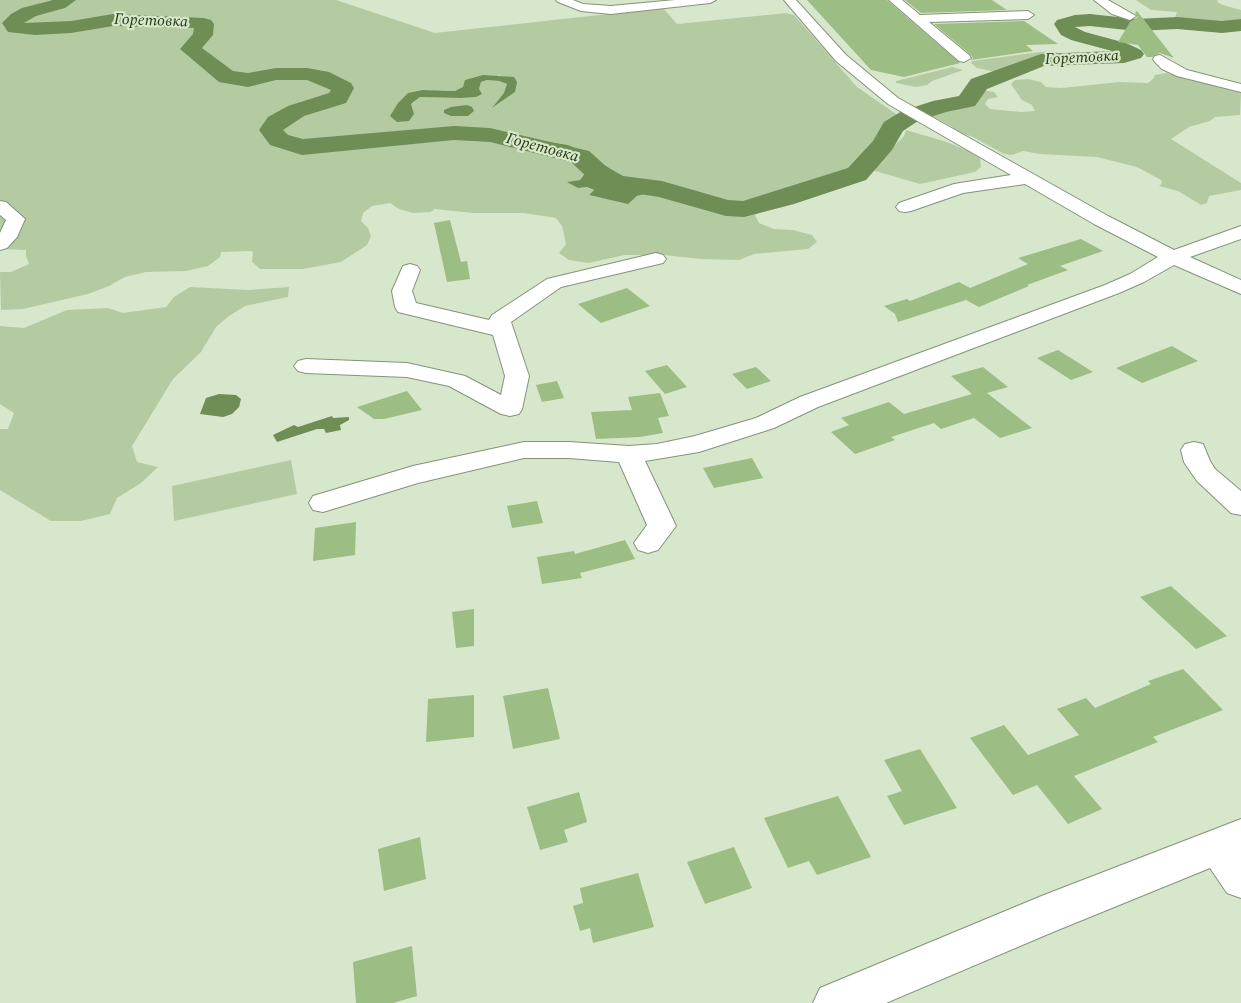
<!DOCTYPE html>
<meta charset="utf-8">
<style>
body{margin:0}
canvas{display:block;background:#d7e7cc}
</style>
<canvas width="1241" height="1003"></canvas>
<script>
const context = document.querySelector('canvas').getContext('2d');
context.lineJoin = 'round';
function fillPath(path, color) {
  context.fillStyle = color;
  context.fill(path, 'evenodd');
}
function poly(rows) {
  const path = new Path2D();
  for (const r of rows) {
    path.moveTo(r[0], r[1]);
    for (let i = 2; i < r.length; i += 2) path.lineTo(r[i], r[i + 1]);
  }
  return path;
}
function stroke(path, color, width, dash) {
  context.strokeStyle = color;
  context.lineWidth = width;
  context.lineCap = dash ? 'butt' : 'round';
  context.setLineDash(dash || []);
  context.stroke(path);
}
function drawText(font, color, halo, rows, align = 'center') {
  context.font = font + ' Spectral,serif';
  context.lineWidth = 4.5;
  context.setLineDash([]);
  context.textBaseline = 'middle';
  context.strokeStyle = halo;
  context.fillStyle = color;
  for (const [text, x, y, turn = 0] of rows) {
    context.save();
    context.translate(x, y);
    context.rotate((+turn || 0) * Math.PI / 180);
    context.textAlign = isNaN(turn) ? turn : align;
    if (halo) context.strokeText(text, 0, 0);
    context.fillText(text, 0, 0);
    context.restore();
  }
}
const green = poly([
 [0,0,336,0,435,33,663,8,677,24,786,13,794,15,857,87,899,116,890,120,881,139,855,167,822,182,775,197,777,204,755,215,759,223,774,229,793,230,812,235,817,242,808,249,754,254,739,260,701,259,664,255,625,255,588,263,569,260,559,253,566,244,562,226,556,218,524,213,472,213,435,209,430,212,413,213,399,209,390,203,372,206,363,213,361,221,368,228,371,236,367,245,341,262,303,269,260,269,252,262,253,253,252,251,221,252,220,257,208,266,186,271,146,272,125,277,109,286,88,294,23,309,1,310,0,272,11,272,29,264,26,256,26,250,0,249],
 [500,75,515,92,494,107,505,93,507,84,499,81,487,80,481,82,479,89,460,98,420,97,411,105,423,90,455,91],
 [512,137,568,145,580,150,624,177,666,188,637,196,627,203,589,195,594,191,587,187,578,188,568,182,580,180,586,172,582,161,564,155,549,156,526,147,513,144,514,138],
 [1136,0,1218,0,1217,2,1223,5,1241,10,1241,23,1218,25,1173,22,1177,12,1151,10],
 [1048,51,1059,53,996,72,977,68,971,63,972,61],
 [952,67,963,70,932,81,927,85,916,87,896,83,896,81],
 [1166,73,1241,93,1240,115,1215,117,1210,121,1189,127,1171,139,1241,183,1241,190,1209,196,1207,203,1201,205,1178,191,1159,186,1162,183,1161,180,1137,167,1097,157,1040,154,1023,151,1012,155,1004,154,973,137,957,132,951,126,932,116,936,111,951,111,971,99,980,90,994,92,998,97,988,99,985,104,990,109,1021,112,1035,111,1032,105,1022,100,1011,84,1015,80,1028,79,1041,82,1046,87,1061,88,1120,82,1148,83,1153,79,1155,75],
 [906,130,947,142,971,152,980,158,981,167,975,172,920,184,872,170,874,163,882,158,904,136],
 [190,287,248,290,289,287,288,297,245,306,229,316,216,327,201,352,173,379,132,446,137,462,158,467,141,483,117,498,110,514,81,521,51,521,0,490,0,429,8,429,14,413,0,404,0,326,24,328,67,310,108,308,123,313,166,307,174,297],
 [291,460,297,494,174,521,172,486]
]);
const water = poly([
 [483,75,514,77,517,82,515,92,492,108,504,93,507,84,499,81,487,80,481,82,479,89,482,94,476,97,460,98,420,97,411,104,414,114,409,121,397,122,390,116,398,103,408,93,423,90,455,91,463,87,465,80],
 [467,105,472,107,474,111,468,116,451,116,444,113,444,110,451,107],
 [511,136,568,145,580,150,624,177,667,188,637,196,628,204,589,195,594,190,587,187,578,188,567,182,580,180,586,172,581,161,564,155,549,156,520,145,513,144,514,138],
 [219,394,236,395,241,399,239,407,232,414,223,417,200,414,206,398],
 [332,416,333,418,349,417,349,420,340,425,341,430,326,433,324,429,317,429,277,442,273,435,294,425,298,427]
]);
const river = poly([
 [53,0,76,0,65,8,36,16,24,23,71,21,113,14,204,18,211,20,214,24,213,35,202,48,233,71,248,73,276,68,307,68,329,72,351,83,354,88,346,103,304,116,283,130,288,135,303,139,454,126,490,128,589,151,608,168,623,176,662,181,728,200,743,201,848,168,873,141,884,122,902,111,933,101,959,96,971,79,1041,54,1112,51,1071,40,1061,35,1054,24,1057,20,1075,15,1090,14,1136,19,1177,17,1222,21,1241,19,1241,31,1222,33,1177,29,1136,31,1090,26,1075,27,1085,32,1126,43,1141,50,1144,54,1141,58,1124,63,1044,66,987,89,975,106,946,112,918,121,903,131,892,150,866,180,794,204,744,217,726,216,659,197,607,189,590,180,571,162,490,142,454,140,302,155,270,145,259,130,268,117,288,106,329,93,331,90,307,80,276,80,248,87,219,82,180,49,193,34,194,28,113,26,71,33,35,35,8,32,2,23,11,14,22,8,53,0]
]);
const building = poly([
 [807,0,887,0,960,63,904,77,871,70],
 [905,0,992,0,1007,10,921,13],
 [1137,11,1174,58,1160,53,1152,57,1147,57,1138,45,1118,42,1130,22,1138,17,1135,13],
 [1024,21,1058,44,1026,45,1033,51,971,60,973,58,970,54,934,24],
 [450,220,461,262,467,261,470,279,447,282,434,223],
 [1081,239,1103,251,1060,266,1068,270,1027,285,1029,286,979,307,966,300,898,322,895,314,884,306,907,299,910,301,959,282,970,288,1028,264,1018,258],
 [627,288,650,306,601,323,578,304],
 [1172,346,1198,361,1142,383,1116,368],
 [1058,350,1093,372,1071,380,1037,358],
 [667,365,687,387,665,394,645,371],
 [756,367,771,381,747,389,732,374],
 [983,367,1008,387,987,393,1032,428,1000,438,974,418,941,429,934,423,891,437,895,440,855,454,831,432,849,425,841,418,889,402,904,414,972,394,951,376],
 [557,381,564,398,542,402,536,385],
 [407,391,422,410,384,419,374,419,357,407],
 [660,393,669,416,658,418,663,433,640,437,596,439,591,412,632,410,628,397],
 [752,458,763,478,714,488,703,468],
 [537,501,543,523,512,528,507,506],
 [356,522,355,555,313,561,315,528],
 [625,540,635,559,580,573,582,578,542,584,537,557,574,551,575,554],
 [1171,586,1227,636,1196,649,1140,597],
 [474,609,474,646,456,648,452,612],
 [1183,669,1223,710,1153,737,1158,742,1074,776,1102,809,1068,824,1037,785,1013,795,970,738,1004,725,1028,755,1079,735,1057,709,1086,698,1095,708,1151,684,1148,681],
 [548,688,560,739,513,749,503,696],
 [474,695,474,737,426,742,428,699],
 [920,749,957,808,904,825,887,796,902,791,884,760],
 [579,792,587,822,564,830,568,842,540,850,527,807],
 [838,796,871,857,817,875,809,861,788,868,764,818],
 [420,837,426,879,384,891,378,849],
 [734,847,752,888,705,904,687,862],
 [638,873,654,927,593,943,590,928,580,931,573,906,583,903,580,888],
 [412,946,417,996,393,1003,356,1003,353,962]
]);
const minor = poly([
 [556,0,573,0,583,4,611,6,675,0,716,0,710,3,611,14,581,11,558,2,556,0],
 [784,0,796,0,846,55,898,98,1108,216,1174,250,1241,226,1241,239,1190,257,1241,280,1241,294,1174,265,1144,282,1119,293,818,407,774,428,699,452,645,461,676,526,658,550,648,553,638,550,634,543,647,525,619,462,569,458,524,458,418,483,323,512,313,510,309,503,313,496,413,466,524,442,569,442,629,446,657,444,695,436,756,418,800,397,1105,285,1130,274,1158,257,1094,224,1025,184,963,193,911,211,905,212,899,211,896,207,899,203,954,184,1011,175,888,104,836,61,784,0],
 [889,0,902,0,920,15,1028,11,1034,15,1028,19,929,22,969,55,971,58,964,62,959,61,889,0],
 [1094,0,1108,0,1136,16,1130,20,1112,14,1094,0],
 [1160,55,1187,70,1241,84,1241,92,1177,76,1162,69,1155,62,1153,59,1155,56,1160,55],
 [0,201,6,202,25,219,17,237,7,248,0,250,0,233,6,220,0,215,0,201],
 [656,253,663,255,666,259,663,263,561,287,511,322,529,376,522,409,519,414,510,416,501,414,449,386,407,377,306,373,298,371,294,366,298,361,306,359,407,363,465,376,501,395,505,376,493,335,398,312,395,307,392,291,403,266,410,264,417,266,420,270,412,291,416,303,489,320,492,315,547,279,656,253],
 [1194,442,1203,444,1210,461,1215,469,1241,491,1241,515,1231,513,1197,481,1188,468,1184,462,1181,450,1185,444,1194,442],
 [1241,819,1241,898,1227,893,1210,868,1053,932,886,1003,813,1003,820,988,1044,895,1241,819]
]);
const farWaternames = [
 ["Горетовка",151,22,2],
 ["Горетовка",1082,59,-3],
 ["Горетовка",542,149,15]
];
fillPath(green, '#b4cba2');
fillPath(water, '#6f8e56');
fillPath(river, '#6f8e56');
fillPath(building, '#9cbd83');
stroke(minor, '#84937a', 2);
fillPath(minor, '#fff');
drawText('italic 16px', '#263b11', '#d7e7cc', farWaternames);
</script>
